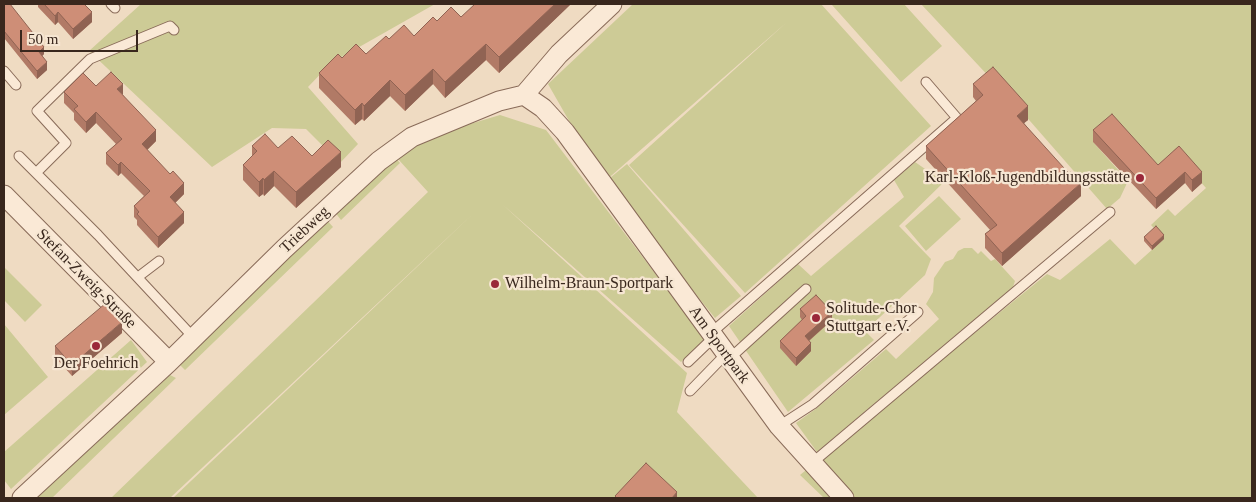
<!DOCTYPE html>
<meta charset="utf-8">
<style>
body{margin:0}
#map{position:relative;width:1256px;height:502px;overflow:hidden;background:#efdbc2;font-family:"Times New Roman",serif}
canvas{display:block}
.frame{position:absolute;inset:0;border:5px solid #39271d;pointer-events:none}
.scale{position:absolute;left:20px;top:30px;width:118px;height:22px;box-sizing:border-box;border:2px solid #39271d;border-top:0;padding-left:6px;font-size:15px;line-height:18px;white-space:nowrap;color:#39271d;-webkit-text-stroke:4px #f6e6d2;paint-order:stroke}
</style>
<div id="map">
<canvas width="1256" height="502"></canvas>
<div class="frame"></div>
<div class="scale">50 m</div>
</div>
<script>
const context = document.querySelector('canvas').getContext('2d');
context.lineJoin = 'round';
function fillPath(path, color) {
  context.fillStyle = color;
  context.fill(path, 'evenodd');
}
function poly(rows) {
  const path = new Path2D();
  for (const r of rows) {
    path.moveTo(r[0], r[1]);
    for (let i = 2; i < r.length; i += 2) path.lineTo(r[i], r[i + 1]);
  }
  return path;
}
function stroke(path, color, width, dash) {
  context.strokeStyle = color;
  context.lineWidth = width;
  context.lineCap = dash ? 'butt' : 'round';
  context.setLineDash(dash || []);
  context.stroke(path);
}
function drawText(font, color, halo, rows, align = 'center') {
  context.font = font + ' "Times New Roman",serif';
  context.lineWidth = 4.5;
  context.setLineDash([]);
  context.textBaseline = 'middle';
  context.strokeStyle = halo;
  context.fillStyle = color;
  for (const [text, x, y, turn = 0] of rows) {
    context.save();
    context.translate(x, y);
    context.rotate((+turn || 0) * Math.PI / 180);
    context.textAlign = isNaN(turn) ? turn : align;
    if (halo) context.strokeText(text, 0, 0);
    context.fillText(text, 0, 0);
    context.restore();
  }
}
const green = poly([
 [141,4,435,4,331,63,308,87,358,144,340,163,306,129,272,128,212,167,89,51],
 [633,4,821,4,931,126,745,293,629,165,787,22,604,182,548,84],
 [904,4,942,46,901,82,832,5],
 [921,4,1252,4,1252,498,824,498,800,475,1047,274,1060,280,1110,239,1135,265,1164,239,1151,225,1168,209,1175,216,1206,188,1173,151,1145,177,1093,142,1128,181,1120,198,1107,209,1023,113],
 [500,115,546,130,705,339,681,362,502,204,687,373,677,412,758,498,173,498,476,211,170,498,111,498,428,192,398,159,418,144,460,127],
 [394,156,400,163,341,220,334,211],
 [915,162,944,182,899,226,931,259,925,275,865,331,874,340,788,412,729,326,798,264,811,276,904,197,894,180],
 [627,164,741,296,715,318,605,182],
 [939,196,961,219,926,251,905,226],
 [326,219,333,227,185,370,179,364],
 [964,248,972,248,978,254,981,251,991,261,995,259,1015,281,1013,287,817,452,796,423,817,408,886,349,896,359,939,319,926,304,933,292,934,278,945,262,953,259,958,251],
 [4,267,42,305,25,322,4,300],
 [4,324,48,377,4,415],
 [131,340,147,362,11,489,4,480,4,452],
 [170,375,176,378,52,498,36,498]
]);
const lane = poly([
 [111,4,115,8],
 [4,71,16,85],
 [19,156,98,235,194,338],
 [36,173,66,143,37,111,90,59,170,26,174,30],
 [138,277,159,261],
 [710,334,957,118,926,82],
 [729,359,806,289],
 [688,362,713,338],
 [690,391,725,355],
 [779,426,813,404,918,312],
 [812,463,1110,212]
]);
const street = poly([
 [524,95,543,108,565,132,779,426,844,498],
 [4,195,169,362],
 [22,498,169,362,284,249,379,161,412,137,499,101,524,95,559,54,612,4]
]);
const wall = poly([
 [4,4,44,54,42,56,47,70,37,79,4,38],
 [38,4,84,4,92,22,73,39,58,22,55,25,38,7],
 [571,4,499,73,486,60,445,98,433,84,405,111,390,96,364,121,362,119,355,125,319,88,319,73,342,58,366,54,389,39,414,36,437,21],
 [973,84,1028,120,1024,123,1081,196,1002,266,985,248,985,234,990,230,926,159,926,146,976,101,973,97],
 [96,86,123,95,156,141,147,150,184,194,175,203,184,223,158,248,137,225,137,220,134,217,134,206,144,196,121,173,118,176,106,164,106,153,116,144,96,123,86,133,74,120,74,113,64,103,64,92],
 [1093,130,1158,165,1179,146,1202,183,1192,192,1185,183,1156,209,1093,142],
 [252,146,278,148,312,156,341,167,296,208,274,186,264,196,263,194,259,197,243,180,243,165,252,157],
 [1144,237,1164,239,1152,250,1144,241],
 [800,309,832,320,809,341,811,351,796,366,780,348,780,341,802,320,800,317],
 [122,333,72,376,55,357,55,346]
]);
const shadedWall = poly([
 [555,4,571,4,499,73,499,57],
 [58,12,58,22,55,25,55,16],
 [92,12,92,22,73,39,73,29],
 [486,44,486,60,445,98,445,82],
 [44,47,44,54,39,59,39,52],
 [47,62,47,70,37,79,37,71],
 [433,69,433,84,405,111,405,95],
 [390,80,390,96,364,121,364,106],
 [123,84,123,95,117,89],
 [362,103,362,119,355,125,355,110],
 [1028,106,1028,120,1017,129,1017,116],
 [96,112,96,123,86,133,86,122],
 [156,130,156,141,142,155,142,144],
 [341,152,341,167,296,208,296,192],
 [121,162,121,173,118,176,118,165],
 [274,171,274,186,264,196,264,180],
 [1185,172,1185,183,1156,209,1156,198],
 [1202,172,1202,183,1192,192,1192,180],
 [263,178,263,194,259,197,259,182],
 [184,183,184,194,170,208,170,197],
 [1081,183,1081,196,1002,266,1002,253],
 [184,212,184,223,158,248,158,237],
 [1164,235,1164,239,1152,250,1152,246],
 [832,312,832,320,805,344,805,336],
 [122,322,122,333,72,376,72,365],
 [811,343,811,351,796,366,796,358],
 [677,492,677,498,672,498]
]);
const building = poly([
 [4,4,10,4,44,47,39,52,47,62,37,71,4,31,4,4],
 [44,4,84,4,92,12,73,29,58,12,55,16,44,4],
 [475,4,555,4,499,57,486,44,445,82,433,69,405,95,390,80,364,106,362,103,355,110,319,73,338,54,342,58,356,44,366,54,386,36,389,39,404,25,414,36,433,17,437,21,451,7,461,17,475,4],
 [993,67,1028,106,1017,116,1064,168,1069,173,1071,172,1081,183,1002,253,985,234,997,225,926,146,983,95,973,84,993,67],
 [111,72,123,84,117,89,156,130,142,144,170,174,173,171,184,183,170,197,184,212,158,237,137,214,139,212,134,206,150,191,121,162,118,165,106,153,122,139,96,112,86,122,74,109,78,106,64,92,83,73,96,86,111,72],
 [1112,114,1158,165,1179,146,1202,172,1192,180,1185,172,1156,198,1093,130,1112,114],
 [265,134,278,148,292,136,312,156,328,140,341,152,296,192,274,171,264,180,263,178,259,182,243,165,257,151,252,146,265,134],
 [1156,226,1164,235,1152,246,1144,237,1156,226],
 [816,295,832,312,805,336,811,343,796,358,780,341,806,316,800,309,816,295],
 [106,303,122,322,72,365,55,346,106,303],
 [646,463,677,492,672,498,617,498,615,496,646,463]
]);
const markers = [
 [1140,178,5,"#9a283a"],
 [495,284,5,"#9a283a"],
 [816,318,5,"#9a283a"],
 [96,346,5,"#9a283a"]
];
const poiNames = [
 ["Karl-Kloß-Jugendbildungsstätte",1130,178,"right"],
 ["Wilhelm-Braun-Sportpark",505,284],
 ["Solitude-Chor",826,309],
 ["Stuttgart e.V.",826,327],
 ["Der Foehrich",96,364,"center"]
];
const streetNames = [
 ["Triebweg",305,230,-43],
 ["Stefan-Zweig-Straße",86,279,45],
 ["Am Sportpark",719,345,54]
];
fillPath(green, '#cdcb96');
stroke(lane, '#896b59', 11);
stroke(street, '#896b59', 21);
stroke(lane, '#fae9d6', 9);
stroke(street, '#fae9d6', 19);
fillPath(wall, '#b17a66');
fillPath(shadedWall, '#906353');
fillPath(building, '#ce8e77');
stroke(building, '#906353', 1);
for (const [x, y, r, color] of markers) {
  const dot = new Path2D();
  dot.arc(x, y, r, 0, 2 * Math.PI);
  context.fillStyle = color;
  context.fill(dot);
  stroke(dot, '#f6e6d2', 2);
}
drawText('16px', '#39271d', '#f6e6d2', poiNames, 'left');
drawText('16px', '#39271d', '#f6e6d2', streetNames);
</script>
